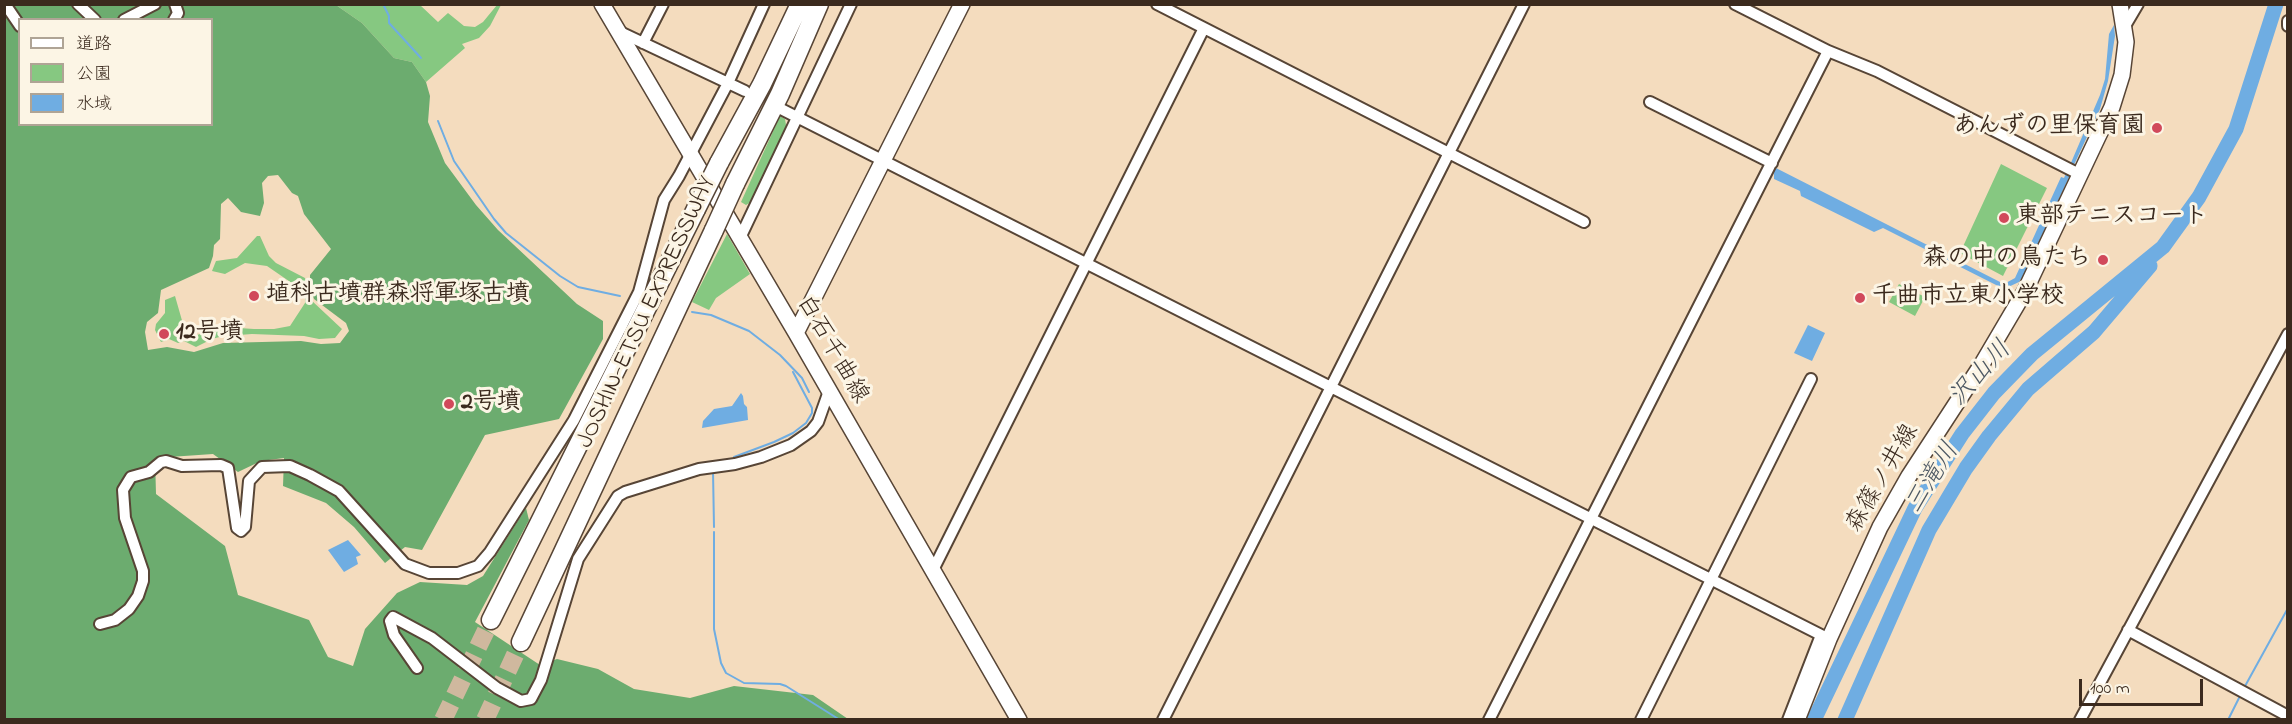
<!DOCTYPE html>
<meta charset="utf-8">
<style>
body{margin:0}
#map{position:relative;width:2292px;height:724px;overflow:hidden;background:#f4dcbe;font-family:"Indie Flower","Klee One",sans-serif}
canvas{display:block}
.frame{position:absolute;inset:0;border:6px solid #3b2a1e;pointer-events:none}
.legend{position:absolute;left:18px;top:18px;width:195px;height:108px;box-sizing:border-box;background:#fcf5e5;border:2px solid #afa495;margin:0;padding:8px 10px;list-style:none;font-size:18px;color:#3b2a1e}
.legend li{display:flex;align-items:center;gap:12px;height:30px}
.legend b{width:30px;border:2px solid #afa495}
.scale{position:absolute;left:2079px;top:679px;width:124px;height:27px;box-sizing:border-box;border:3px solid #3b2a1e;border-top:0;padding-left:8px;font-size:18px;line-height:21px;white-space:nowrap;color:#3b2a1e;-webkit-text-stroke:4px #fcf5e5;paint-order:stroke}
</style>
<div id="map">
<canvas width="2292" height="724"></canvas>
<div class="frame"></div>
<ul class="legend">
<li><b style="height:8px;background:#fff"></b>道路</li>
<li><b style="height:16px;background:#86c881"></b>公園</li>
<li><b style="height:16px;background:#6fade2"></b>水域</li>
</ul>
<div class="scale">100 m</div>
</div>
<script>
const context = document.querySelector('canvas').getContext('2d');
context.lineJoin = 'round';
function fillPath(path, color) {
  context.fillStyle = color;
  context.fill(path, 'evenodd');
}
function poly(rows) {
  const path = new Path2D();
  for (const r of rows) {
    path.moveTo(r[0], r[1]);
    for (let i = 2; i < r.length; i += 2) path.lineTo(r[i], r[i + 1]);
  }
  return path;
}
function stroke(path, color, width, dash) {
  context.strokeStyle = color;
  context.lineWidth = width;
  context.lineCap = dash ? 'butt' : 'round';
  context.setLineDash(dash || []);
  context.stroke(path);
}
function drawText(font, color, halo, rows, align = 'center') {
  context.font = font + ' "Indie Flower","Klee One",sans-serif';
  context.lineWidth = 6;
  context.setLineDash([]);
  context.textBaseline = 'middle';
  context.strokeStyle = halo;
  context.fillStyle = color;
  for (const [text, x, y, turn = 0] of rows) {
    context.save();
    context.translate(x, y);
    context.rotate((+turn || 0) * Math.PI / 180);
    context.textAlign = isNaN(turn) ? turn : align;
    if (halo) context.strokeText(text, 0, 0);
    context.fillText(text, 0, 0);
    context.restore();
  }
}
const green = poly([
 [336,5,420,5,438,22,448,13,464,26,475,27,483,22,497,5,501,5,490,26,479,38,462,44,465,48,426,82,412,62,394,58,362,23],
 [780,116,785,119,787,131,756,199,746,205,741,202],
 [2001,164,2047,188,2003,276,1960,253],
 [727,234,750,274,716,298,709,310,692,302],
 [257,236,260,236,269,256,276,263,305,278,311,300,342,329,335,338,319,339,304,336,252,334,226,336,223,327,232,325,239,328,254,329,274,329,290,326,305,303,305,295,299,288,267,266,245,263,225,274,212,271,216,261,237,258],
 [1899,284,1925,297,1915,316,1889,302],
 [175,296,187,338,220,328,223,336,212,339,196,347,184,341,178,343,169,339,161,342,155,330,156,324,165,313,165,300]
]);
const forest = poly([
 [4,5,336,5,362,23,394,58,412,62,426,82,430,96,428,122,445,163,476,205,498,230,577,304,603,321,603,339,559,419,485,435,422,550,405,547,385,563,354,527,326,503,283,486,284,458,261,461,238,472,213,454,155,458,156,494,225,546,238,595,309,620,328,657,353,666,365,629,397,593,420,582,467,585,483,576,526,508,529,520,475,622,540,665,557,659,598,669,634,689,690,698,734,686,813,695,848,719,5,719],
 [20,20,212,20,212,124,20,124],
 [278,175,292,193,298,196,304,214,331,249,310,275,310,286,314,299,346,323,349,331,340,343,321,344,301,341,223,343,194,352,167,347,148,350,145,332,147,322,158,313,161,290,209,268,213,256,214,245,220,239,221,204,228,198,241,212,260,216,264,203,262,183,268,176]
]);
const water = poly([
 [2114,25,2115,36,2108,81,2100,109,2073,167,2070,165,2100,95,2105,79,2109,34],
 [1772,166,2004,284,2015,278,2061,177,2064,178,2067,171,2071,173,2023,276,2019,282,2004,289,1883,228,1874,232,1801,196,1800,191,1774,179,1774,173,1771,171],
 [1808,325,1825,333,1812,361,1794,353],
 [741,393,743,396,744,404,747,407,748,420,702,428,703,421,714,409,732,406],
 [348,540,361,555,356,557,358,564,344,572,328,550]
]);
const stream = poly([
 [383,4,389,16,389,23,421,58],
 [438,121,454,161,494,219,506,233,560,276,578,287,620,296],
 [692,312,711,315,749,331,780,355,802,378,809,392],
 [734,457,774,442,793,433,806,423,812,413,812,408,793,372],
 [713,471,714,527],
 [714,532,714,629,721,663,726,673,744,683,780,684,786,686,840,720],
 [2244,688,2288,608],
 [2228,720,2240,696]
]);
const river = poly([
 [1814,720,1915,508,1962,434,1994,393,2032,354,2163,247,2199,197,2236,129,2276,4],
 [1845,720,1929,530,1966,468,1989,436,2028,389,2094,332,2150,266]
]);
const highwayTunnel = poly([
 [443,720,491,620],
 [485,720,521,642]
]);
const street = poly([
 [5,4,20,26],
 [78,4,95,20],
 [1157,4,1584,222],
 [1735,4,1828,51,1877,71,2079,174],
 [124,20,155,4],
 [174,20,178,13,175,4],
 [2288,21,2288,26],
 [2125,26,2138,4],
 [618,31,745,91],
 [643,43,663,4],
 [1650,102,1772,163],
 [781,109,1829,639],
 [740,238,851,4],
 [933,570,1204,28],
 [100,624,115,620,129,609,138,596,143,581,143,571,125,518,123,490,131,477,149,472,161,462,166,461,182,466,221,465,228,468,237,528,241,531,245,527,249,481,262,467,290,466,310,475,339,491,405,564,429,573,458,573,478,566,490,552,574,420,639,292,664,200,679,176,728,83,764,4],
 [2128,630,2288,716],
 [417,668,394,635,390,621,393,617,432,638,497,688,521,701,531,699,541,680,578,559,618,496,625,492,699,469,735,464,761,457,791,445,811,431,818,422,829,391],
 [1163,720,1524,4],
 [1489,720,1828,51],
 [1641,720,1811,379],
 [1788,720,1821,635],
 [2080,720,2288,334]
]);
const secondary = poly([
 [602,4,796,333,1019,720],
 [796,333,962,4],
 [1797,720,1829,639,1880,527,1909,476,1982,364,2025,291,2112,107,2122,75,2126,42,2120,4]
]);
const highway = poly([
 [719,163,762,84,800,4],
 [735,184,780,94,819,4],
 [491,620,696,209],
 [521,642,714,230]
]);
const highwayBridge = poly([
 [696,209,719,163],
 [714,230,735,184]
]);
const markers = [
 [2157,128,6,"#d1495b"],
 [2004,218,6,"#d1495b"],
 [2103,260,6,"#d1495b"],
 [254,296,6,"#d1495b"],
 [1860,298,6,"#d1495b"],
 [164,334,6,"#d1495b"],
 [449,404,6,"#d1495b"]
];
const poiNames = [
 ["あんずの里保育園",2145,128,"right"],
 ["東部テニスコート",2016,218],
 ["森の中の鳥たち",2091,260,"right"],
 ["埴科古墳群森将軍塚古墳",266,296],
 ["千曲市立東小学校",1872,298],
 ["12号墳",176,334],
 ["2号墳",461,404]
];
const streetNames = [
 ["JOSHIN-ETSU EXPRESSWAY",648,313,-65],
 ["白石千曲線",831,350,60],
 ["森篠ノ井線",1884,479,-60]
];
const waterNames = [
 ["沢山川",1982,375,-48],
 ["三滝川",1934,479,-58]
];
fillPath(green, '#86c881');
fillPath(forest, '#6cac6f');
fillPath(water, '#6fade2');
stroke(stream, '#6fade2', 2);
stroke(river, '#6fade2', 15);
stroke(highwayTunnel, '#cfb89e', 18, [18, 9]);
stroke(street, '#574536', 14);
stroke(secondary, '#574536', 18);
stroke(highway, '#574536', 21);
stroke(street, '#fff', 10);
stroke(secondary, '#fff', 15);
stroke(highway, '#fff', 18);
stroke(highwayBridge, '#574536', 21, []);
stroke(highwayBridge, '#fff', 18);
for (const [x, y, r, color] of markers) {
  const dot = new Path2D();
  dot.arc(x, y, r, 0, 2 * Math.PI);
  context.fillStyle = color;
  context.fill(dot);
  stroke(dot, '#fcf5e5', 2);
}
drawText('bold 24px', '#3b2a1e', '#fcf5e5', poiNames, 'left');
drawText('24px', '#3b2a1e', '#fcf5e5', streetNames);
drawText('italic 26px', '#4d5863', '#fcf5e5', waterNames);
</script>
